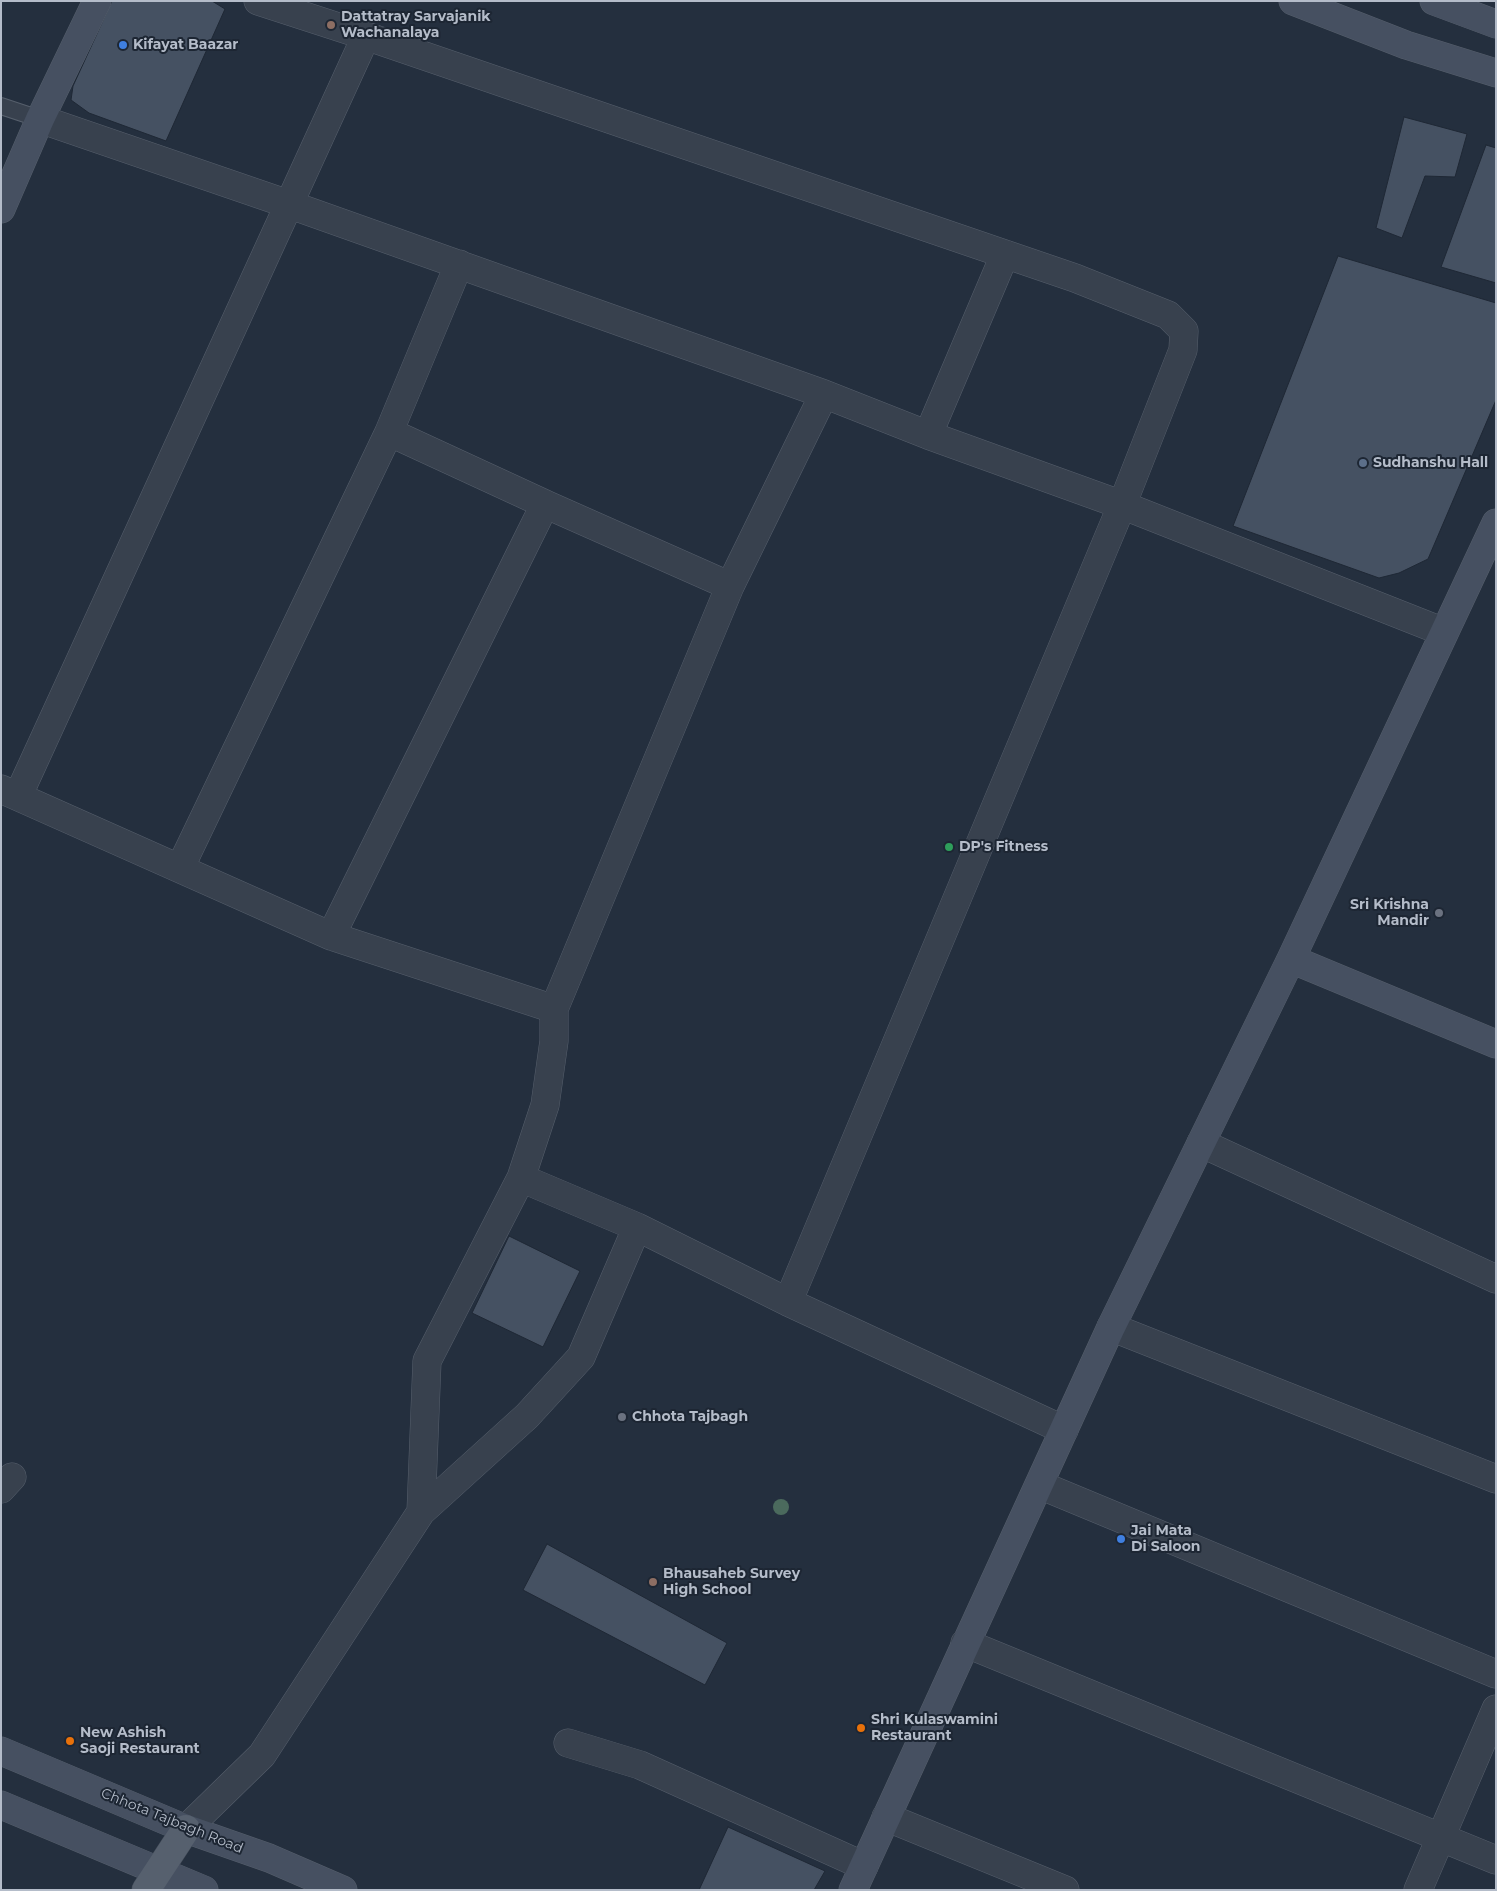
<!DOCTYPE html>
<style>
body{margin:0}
#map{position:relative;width:1497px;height:1891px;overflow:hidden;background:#242f3e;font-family:Montserrat,sans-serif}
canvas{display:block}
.frame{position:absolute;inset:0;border:2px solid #b4bcc9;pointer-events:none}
</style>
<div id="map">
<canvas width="1497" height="1891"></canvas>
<div class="frame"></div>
</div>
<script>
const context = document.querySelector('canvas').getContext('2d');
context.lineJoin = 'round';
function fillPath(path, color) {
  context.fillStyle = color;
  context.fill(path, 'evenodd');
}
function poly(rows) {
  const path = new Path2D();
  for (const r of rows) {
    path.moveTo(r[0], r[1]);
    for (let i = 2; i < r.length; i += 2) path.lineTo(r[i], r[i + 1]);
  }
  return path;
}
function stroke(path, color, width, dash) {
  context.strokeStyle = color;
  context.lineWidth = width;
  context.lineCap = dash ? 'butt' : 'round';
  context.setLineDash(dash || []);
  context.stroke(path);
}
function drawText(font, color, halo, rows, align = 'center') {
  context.font = font + ' Montserrat,sans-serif';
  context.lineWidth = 4;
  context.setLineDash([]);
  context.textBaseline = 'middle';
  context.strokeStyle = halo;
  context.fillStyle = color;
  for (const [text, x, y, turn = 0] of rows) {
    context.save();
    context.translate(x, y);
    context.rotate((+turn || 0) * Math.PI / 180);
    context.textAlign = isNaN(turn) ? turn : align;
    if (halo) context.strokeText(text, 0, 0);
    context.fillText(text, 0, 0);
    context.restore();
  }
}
const building = poly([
 [112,1,212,1,225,9,166,141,89,113,71,100,73,86,112,1],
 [1404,117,1467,134,1455,177,1425,176,1402,238,1376,228,1404,117],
 [1486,145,1496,148,1496,283,1441,267,1486,145],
 [1338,256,1496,303,1496,400,1428,559,1399,573,1379,578,1233,526,1338,256],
 [509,1236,580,1271,543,1347,472,1313,509,1236],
 [547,1544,727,1643,705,1685,523,1590,547,1544],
 [728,1827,825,1871,814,1890,699,1890,728,1827]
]);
const lane = poly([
 [1,106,40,119]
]);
const street = poly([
 [366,36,1075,278,1168,315,1184,331,1183,350,1122,505,788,1302,1064,1430],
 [40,119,288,204,824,394,928,435,1122,505,1444,632],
 [459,264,389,432,545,504],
 [928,435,1005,254],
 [1,789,331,936,554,1009,730,586,824,394],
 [18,796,366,36,258,1],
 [180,868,389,432],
 [331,936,545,504,730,586],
 [554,1009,554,1041,545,1105,521,1178,637,1227,788,1302],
 [1201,1143,1496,1279],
 [1111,1327,1496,1479],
 [1040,1485,1496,1674],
 [1,1489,12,1477],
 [421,1512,527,1416,581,1357,637,1227],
 [965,1643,1496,1860],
 [568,1743,640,1765,864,1866],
 [886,1817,1065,1890],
 [186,1829,262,1755,421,1512,427,1361,521,1178],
 [1418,1890,1496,1709]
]);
const secondary = poly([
 [1293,1,1406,45,1496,73],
 [1434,1,1496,24],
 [1,209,40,119,97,1],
 [1291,959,1496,1044],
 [1,1751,186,1829,269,1858,343,1890],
 [1,1805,204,1890],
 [853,1890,1111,1327,1291,959,1496,523]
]);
const primary = poly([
 [146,1890,186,1829]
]);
const trees = [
 [781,1507]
];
const markers = [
 [331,25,5,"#8d6e63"],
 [123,45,5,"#3f7fe0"],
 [1363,463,5,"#5c6f8a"],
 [949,847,5,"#2e9e5b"],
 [1439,913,5,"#6b7280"],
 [622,1417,5,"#6b7280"],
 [1121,1539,5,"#3f7fe0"],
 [653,1582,5,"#8d6e63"],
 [861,1728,5,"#e8710a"],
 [70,1741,5,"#e8710a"]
];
const poiNames = [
 ["Dattatray Sarvajanik",341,17],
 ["Wachanalaya",341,33],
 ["Kifayat Baazar",133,45],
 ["Sudhanshu Hall",1373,463],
 ["DP's Fitness",959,847],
 ["Sri Krishna",1429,905,"right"],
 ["Mandir",1429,921,"right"],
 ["Chhota Tajbagh",632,1417],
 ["Jai Mata",1131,1531],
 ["Di Saloon",1131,1547],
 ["Bhausaheb Survey",663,1574],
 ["High School",663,1590],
 ["Shri Kulaswamini",871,1720],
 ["Restaurant",871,1736],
 ["New Ashish",80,1733],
 ["Saoji Restaurant",80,1749]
];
const streetNames = [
 ["Chhota Tajbagh Road",172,1821,22]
];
fillPath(building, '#455162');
stroke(building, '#1f2835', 1);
stroke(lane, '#565f6c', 18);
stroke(street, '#565f6c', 29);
stroke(secondary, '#565f6c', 29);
stroke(primary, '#414a57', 29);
stroke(lane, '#38414e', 16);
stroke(street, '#38414e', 28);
stroke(secondary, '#465061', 28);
stroke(primary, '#56606e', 28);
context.fillStyle = '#4b6a5d';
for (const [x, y] of trees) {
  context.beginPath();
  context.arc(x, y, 8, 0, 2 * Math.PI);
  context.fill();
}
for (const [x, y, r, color] of markers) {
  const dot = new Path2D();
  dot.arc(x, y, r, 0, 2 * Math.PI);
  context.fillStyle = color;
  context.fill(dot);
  stroke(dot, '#1d2633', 2);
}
drawText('bold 14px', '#b4bcc9', '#1d2633', poiNames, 'left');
drawText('14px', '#b4bcc9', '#1d2633', streetNames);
</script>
